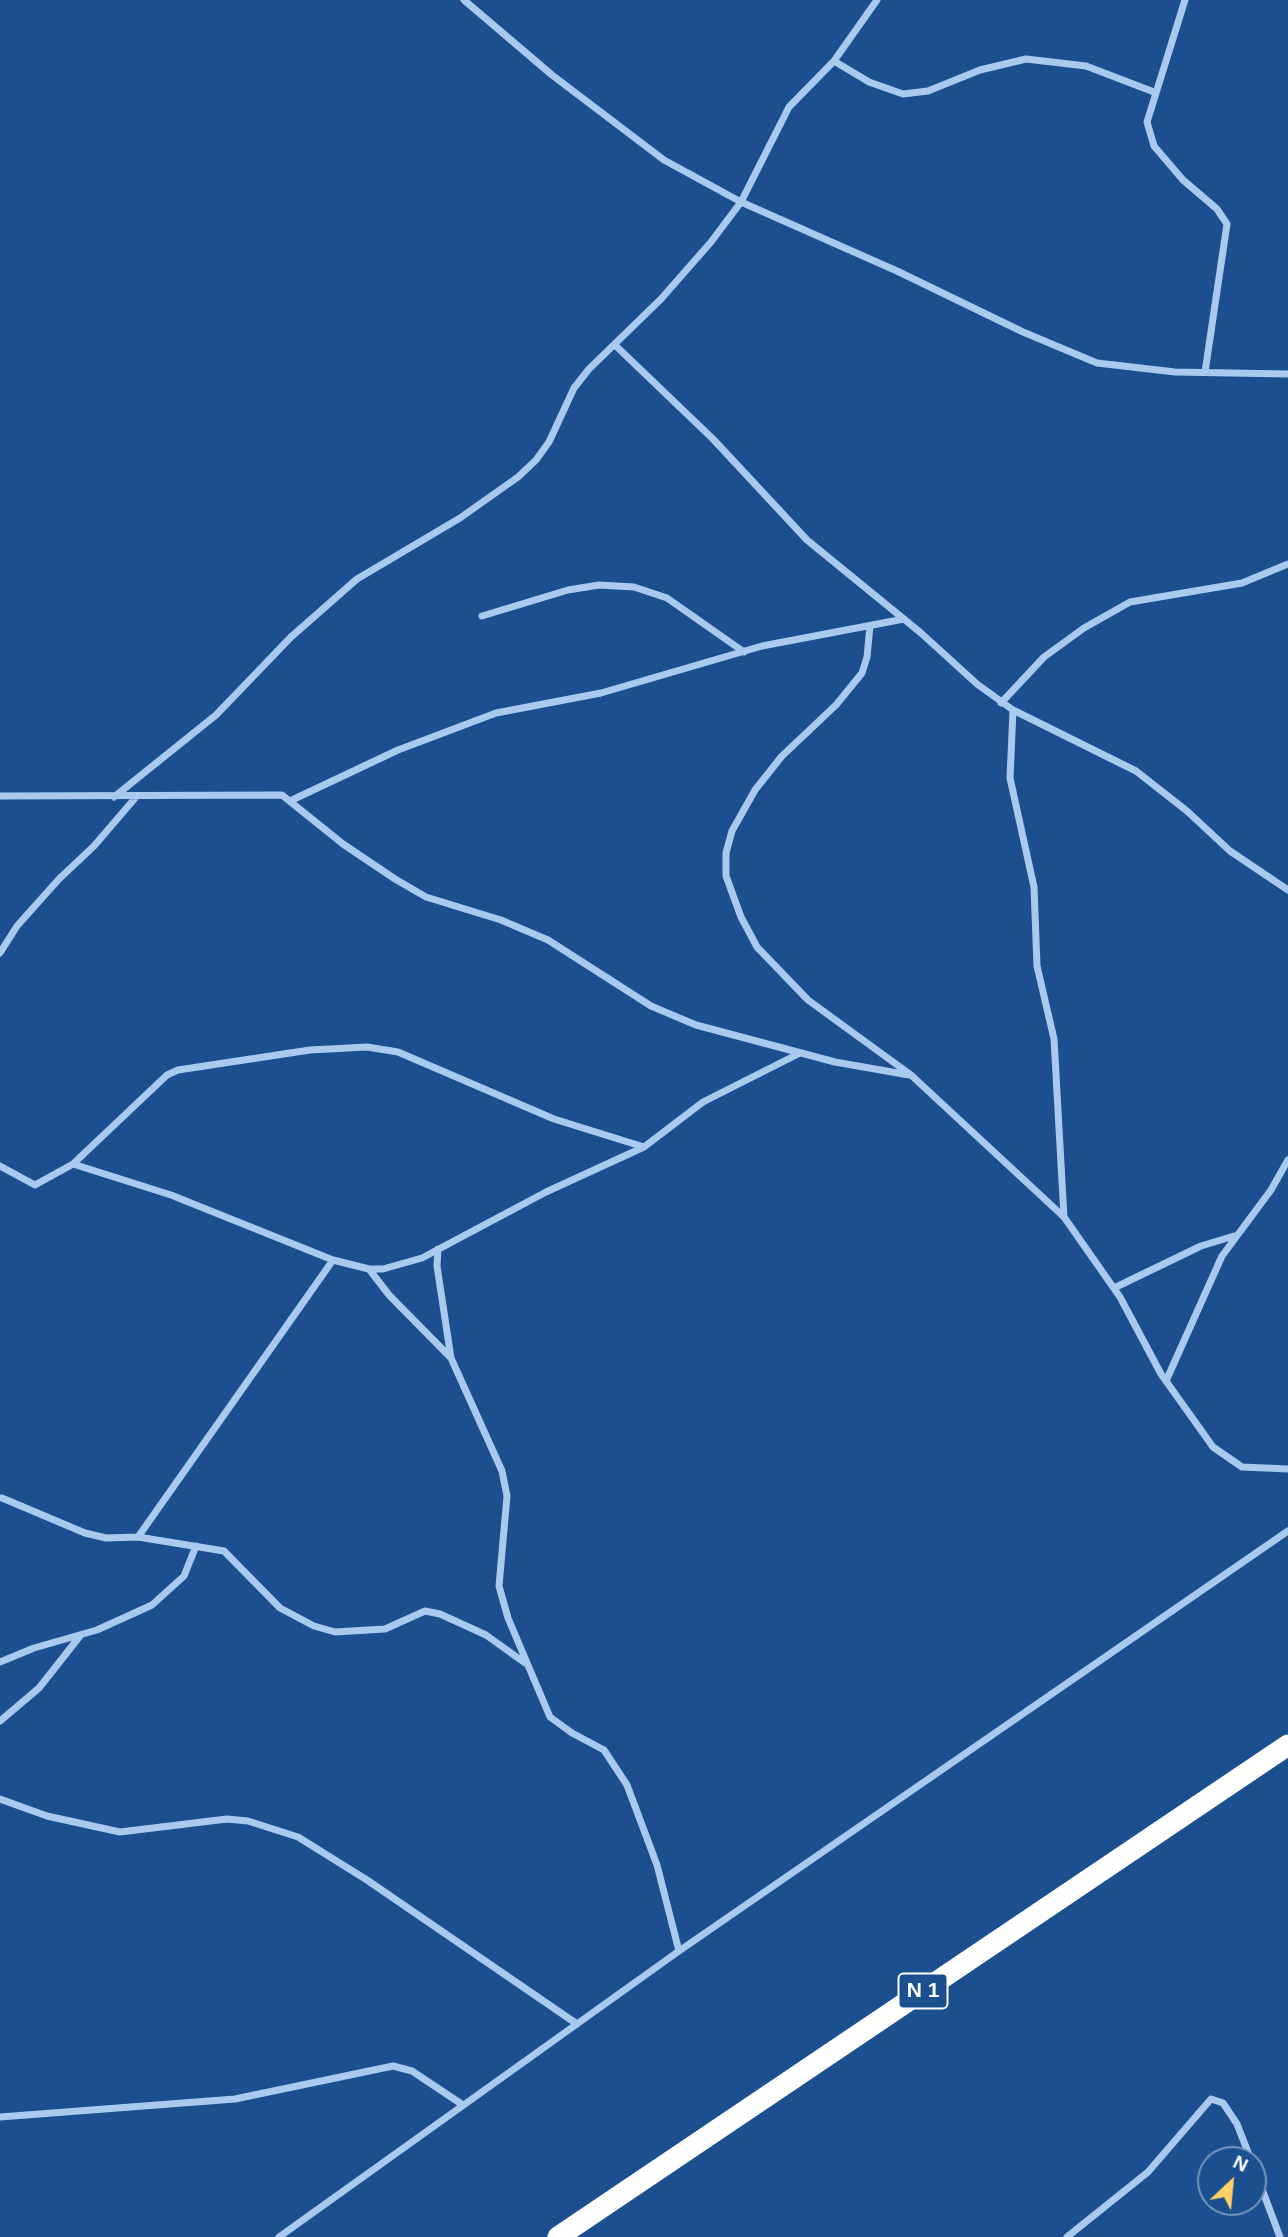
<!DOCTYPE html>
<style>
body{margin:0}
#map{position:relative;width:1288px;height:2237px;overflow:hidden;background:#1b4f8f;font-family:Helvetica,sans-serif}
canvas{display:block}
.north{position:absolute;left:1197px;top:2146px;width:70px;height:70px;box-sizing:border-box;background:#1b4f8f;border:2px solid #7695bc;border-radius:50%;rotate:26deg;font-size:19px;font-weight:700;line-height:28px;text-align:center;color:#fff}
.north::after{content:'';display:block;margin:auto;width:24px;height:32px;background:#ffd166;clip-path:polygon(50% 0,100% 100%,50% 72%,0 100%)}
</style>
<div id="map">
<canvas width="1288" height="2237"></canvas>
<div class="north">N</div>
</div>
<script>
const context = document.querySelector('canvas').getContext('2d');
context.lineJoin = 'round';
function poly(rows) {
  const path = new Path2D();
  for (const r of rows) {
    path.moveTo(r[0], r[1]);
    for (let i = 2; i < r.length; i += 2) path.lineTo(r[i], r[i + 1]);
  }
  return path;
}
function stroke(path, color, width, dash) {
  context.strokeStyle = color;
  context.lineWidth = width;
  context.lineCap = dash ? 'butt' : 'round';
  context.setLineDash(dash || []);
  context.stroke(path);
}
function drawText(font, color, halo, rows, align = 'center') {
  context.font = font + ' Helvetica,sans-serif';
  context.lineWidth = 5;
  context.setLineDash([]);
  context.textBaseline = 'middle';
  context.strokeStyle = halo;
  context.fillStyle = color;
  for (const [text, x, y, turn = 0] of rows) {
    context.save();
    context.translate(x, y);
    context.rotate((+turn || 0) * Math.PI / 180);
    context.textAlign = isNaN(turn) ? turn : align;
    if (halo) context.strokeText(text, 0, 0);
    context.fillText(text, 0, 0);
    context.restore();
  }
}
const street = poly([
 [464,0,552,75,664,160,741,202,897,271,1023,332,1097,363,1175,372,1288,374],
 [1185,0,1147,122,1154,146,1183,180,1217,209,1227,224,1205,372],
 [834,61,869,82,903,94,928,91,980,70,1026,59,1086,66,1154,92],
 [616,346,713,439,807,540,921,633,977,684,1013,710,1136,771,1187,811,1230,851,1288,890],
 [482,616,568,590,599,585,634,587,667,598,744,652],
 [870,626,867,657,862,673,836,705,782,756,755,790,732,831,726,853,726,876,741,917,757,947,808,1000,911,1075,1064,1217,1120,1297,1161,1374,1213,1447,1242,1467,1288,1469],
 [1001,703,1044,657,1084,628,1130,602,1242,583,1288,564],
 [1013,710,1010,778,1034,887,1037,966,1054,1039,1064,1217],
 [0,796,282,795,343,844,395,879,426,897,501,920,548,940,651,1006,696,1025,835,1062,909,1075],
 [114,797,216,715,291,637,357,579,460,518,518,477,536,460,549,442,574,388,589,369,661,299,711,242,741,202,789,107,834,61,877,0],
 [292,800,398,750,496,713,601,693,762,646,904,619],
 [0,953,17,926,59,879,94,846,136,797],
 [73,1164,171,1195,333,1260,369,1269,383,1269,422,1258,546,1192,644,1147,703,1102,800,1053],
 [0,1166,35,1185,73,1164,167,1075,178,1070,310,1050,367,1047,398,1052,554,1119,644,1147],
 [438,1249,437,1266,451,1358,502,1471,507,1496,499,1586,508,1618,550,1717,572,1733,604,1750,627,1785,657,1865,679,1951],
 [369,1269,389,1295,451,1358],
 [1114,1288,1201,1246,1234,1236],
 [1166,1381,1222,1256,1271,1190,1288,1160],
 [2,1498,85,1533,106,1538,138,1537,224,1551,280,1608,314,1626,335,1632,385,1629,425,1611,440,1614,486,1635,525,1663],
 [138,1537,333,1260],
 [0,1662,34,1648,97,1630,152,1605,184,1576,196,1546],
 [0,1721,39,1688,80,1636],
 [0,1799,47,1816,120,1832,227,1819,248,1821,298,1837,367,1880,577,2024],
 [0,2117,235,2099,393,2066,412,2071,463,2105],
 [1253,2165,1280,2237],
 [279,2237,679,1951,1288,1531],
 [1067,2237,1148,2172,1211,2099,1223,2103,1237,2124,1251,2160]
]);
const highway = poly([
 [558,2237,1288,1745]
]);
const shields = [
 [923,1991,49]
];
const shieldNames = [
 ["N 1",923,1991]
];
stroke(street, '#a9c9ee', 7);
stroke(highway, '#fff', 21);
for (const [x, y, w] of shields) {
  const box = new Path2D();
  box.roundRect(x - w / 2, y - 17.5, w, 35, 5);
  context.fillStyle = '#1b4f8f';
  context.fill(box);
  stroke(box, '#fff', 2);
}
drawText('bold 21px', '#fff', null, shieldNames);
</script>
